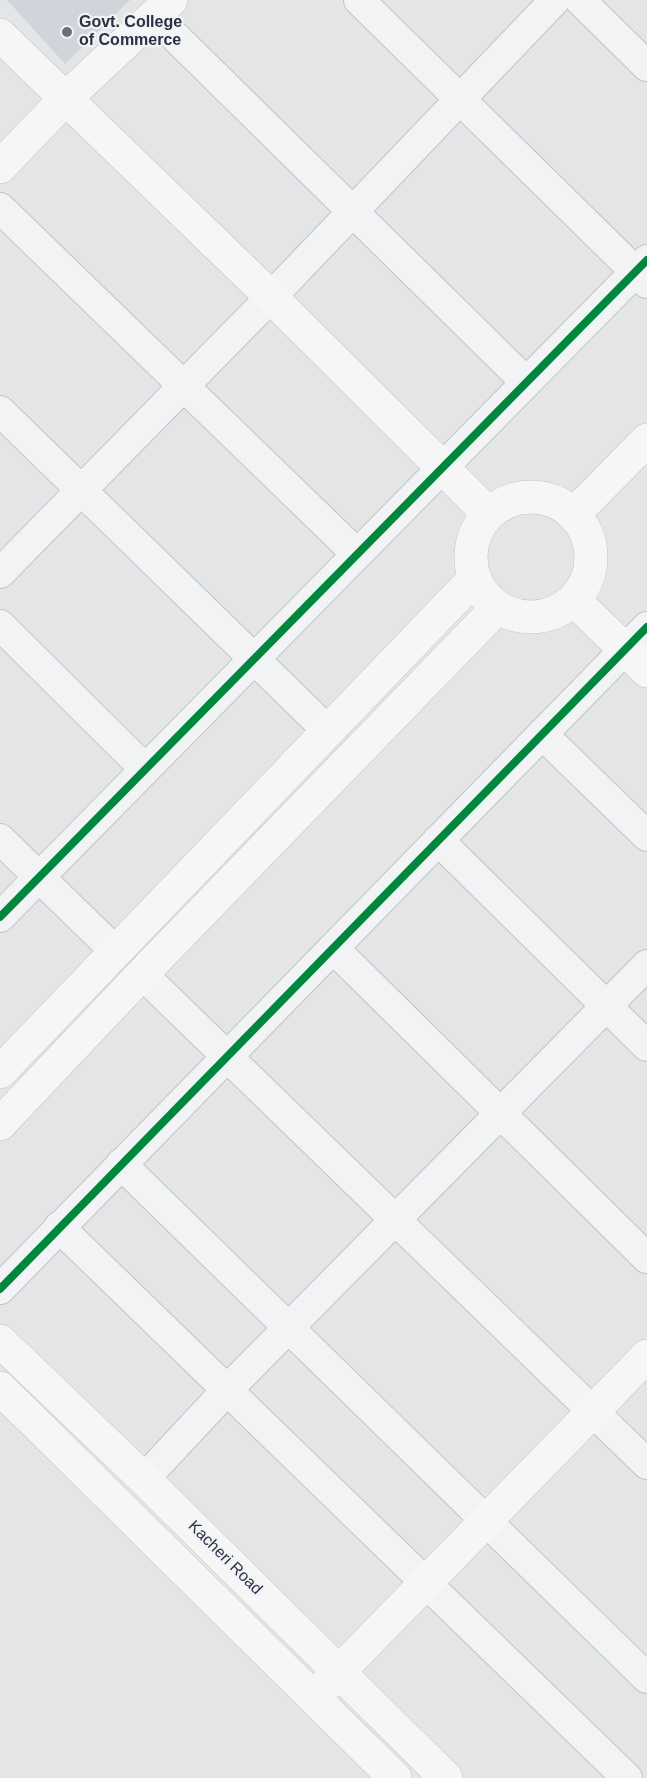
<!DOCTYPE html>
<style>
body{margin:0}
canvas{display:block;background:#e3e5e7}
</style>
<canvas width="647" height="1778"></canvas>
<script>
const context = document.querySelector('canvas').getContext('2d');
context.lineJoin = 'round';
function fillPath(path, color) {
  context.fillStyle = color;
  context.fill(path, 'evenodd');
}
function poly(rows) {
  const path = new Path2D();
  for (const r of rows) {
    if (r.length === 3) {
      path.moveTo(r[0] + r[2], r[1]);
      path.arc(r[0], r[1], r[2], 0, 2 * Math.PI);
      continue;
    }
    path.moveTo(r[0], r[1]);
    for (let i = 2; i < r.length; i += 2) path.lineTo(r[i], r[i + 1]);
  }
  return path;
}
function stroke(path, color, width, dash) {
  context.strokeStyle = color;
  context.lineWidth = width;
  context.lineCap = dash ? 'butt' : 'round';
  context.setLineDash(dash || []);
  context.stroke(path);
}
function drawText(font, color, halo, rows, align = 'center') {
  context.font = font + ' Arial,sans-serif';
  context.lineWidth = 4.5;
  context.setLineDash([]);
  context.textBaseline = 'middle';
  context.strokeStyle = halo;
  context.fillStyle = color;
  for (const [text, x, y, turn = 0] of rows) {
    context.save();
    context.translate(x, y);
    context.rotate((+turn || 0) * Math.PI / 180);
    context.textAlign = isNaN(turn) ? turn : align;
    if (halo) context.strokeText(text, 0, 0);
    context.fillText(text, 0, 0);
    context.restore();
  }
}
const built = poly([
 [7,0,130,0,65,64]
]);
const street = poly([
 [359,0,647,283],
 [580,0,647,66],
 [155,17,526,382],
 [0,208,357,554],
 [0,411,328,731],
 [0,573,271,297,555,0],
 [0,625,145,769],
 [542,734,647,836],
 [0,839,116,952],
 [438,840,647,1046],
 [0,917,647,260],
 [333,948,647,1258],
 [142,974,647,1464],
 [121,1164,647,1678],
 [59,1227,627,1778],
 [0,1289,647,627],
 [144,1479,227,1390,647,965]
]);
const secondary = poly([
 [0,35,271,297,488,513],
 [0,167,65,99,171,0],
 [531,557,60],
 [573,515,647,440],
 [574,600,647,671],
 [0,1072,475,578],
 [0,1124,142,974,497,608],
 [0,1341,144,1479,446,1778],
 [0,1388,395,1778],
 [323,1688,647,1356]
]);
const cycleway = poly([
 [0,917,647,260],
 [0,1289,647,627]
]);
const markers = [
 [67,32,6,"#6b707a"]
];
const poiNames = [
 ["Govt. College",79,23],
 ["of Commerce",79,41]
];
const streetNames = [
 ["Kacheri Road",225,1558,45]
];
fillPath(built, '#d1d4da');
stroke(street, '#c1c3c5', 32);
stroke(secondary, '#c1c3c5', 34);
stroke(street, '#f2f3f5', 30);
stroke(secondary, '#f6f6f7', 33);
stroke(cycleway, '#00873e', 8);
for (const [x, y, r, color] of markers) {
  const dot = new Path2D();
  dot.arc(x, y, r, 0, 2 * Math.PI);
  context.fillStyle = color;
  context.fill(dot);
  stroke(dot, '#f1f3f7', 2);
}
drawText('bold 16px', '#2a3140', '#f1f3f7', poiNames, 'left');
drawText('16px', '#2a3140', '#f1f3f7', streetNames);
</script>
